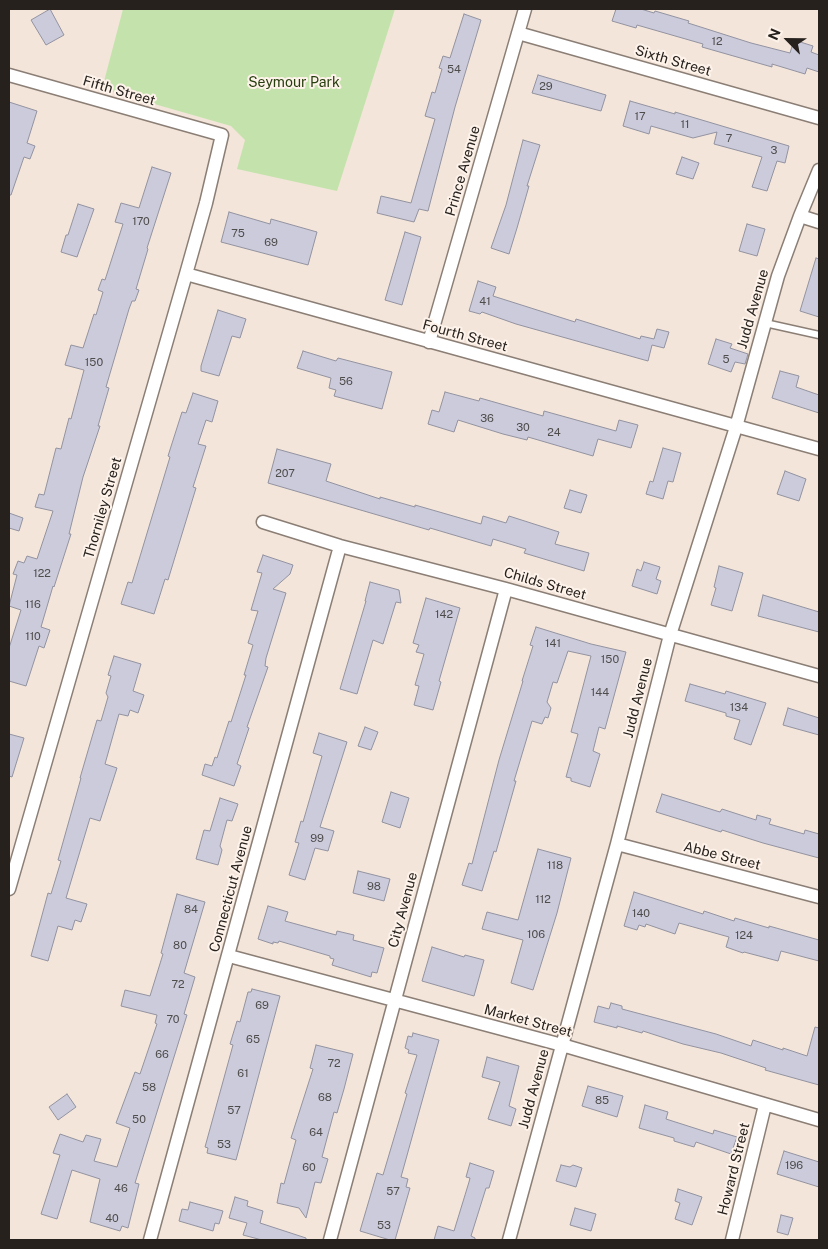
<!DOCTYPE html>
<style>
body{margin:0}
#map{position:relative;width:828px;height:1249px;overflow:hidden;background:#f3e5da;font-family:"Public Sans",sans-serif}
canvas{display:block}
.frame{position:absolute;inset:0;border:10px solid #26211d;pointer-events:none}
.north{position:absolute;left:763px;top:15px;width:50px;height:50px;-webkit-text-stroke:4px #fef3ea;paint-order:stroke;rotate:293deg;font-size:14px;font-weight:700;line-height:20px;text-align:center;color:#26211d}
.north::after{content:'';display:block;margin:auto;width:18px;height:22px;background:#26211d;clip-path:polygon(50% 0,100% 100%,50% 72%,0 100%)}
</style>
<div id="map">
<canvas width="828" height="1249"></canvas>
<div class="frame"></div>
<div class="north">N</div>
</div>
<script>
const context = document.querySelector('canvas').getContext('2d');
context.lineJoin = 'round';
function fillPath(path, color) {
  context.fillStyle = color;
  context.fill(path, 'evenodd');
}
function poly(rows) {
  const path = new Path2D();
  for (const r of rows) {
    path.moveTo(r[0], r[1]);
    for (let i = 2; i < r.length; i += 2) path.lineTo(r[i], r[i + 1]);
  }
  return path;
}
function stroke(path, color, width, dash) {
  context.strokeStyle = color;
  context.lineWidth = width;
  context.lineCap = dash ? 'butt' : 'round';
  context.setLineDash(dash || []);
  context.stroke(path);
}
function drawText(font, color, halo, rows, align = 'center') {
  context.font = font + ' "Public Sans",sans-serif';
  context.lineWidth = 4;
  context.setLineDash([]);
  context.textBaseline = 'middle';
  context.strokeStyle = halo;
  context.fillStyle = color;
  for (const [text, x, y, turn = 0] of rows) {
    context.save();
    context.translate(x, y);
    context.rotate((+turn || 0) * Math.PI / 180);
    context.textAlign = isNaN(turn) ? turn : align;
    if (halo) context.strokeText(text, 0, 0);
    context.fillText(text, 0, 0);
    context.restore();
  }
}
const green = poly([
 [123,9,395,9,337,191,237,169,245,140,231,126,102,89]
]);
const building = poly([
 [50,9,64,35,46,45,31,20,50,9],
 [616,9,641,9,654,13,655,11,689,21,688,23,751,43,790,53,794,40,813,46,811,52,819,55,819,72,807,68,805,74,772,64,772,67,702,47,703,44,637,25,636,28,612,21,616,9],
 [464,14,481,20,455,107,428,211,419,209,414,222,377,213,381,196,411,203,435,119,425,116,432,92,435,93,442,69,439,68,443,56,450,58,464,14],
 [538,75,606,95,601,111,532,93,538,75],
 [630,101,675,114,675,112,789,146,785,163,777,161,767,191,752,187,762,157,714,144,717,132,693,138,651,126,649,134,623,126,630,101],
 [9,102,37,111,27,143,35,146,30,159,24,157,11,195,9,195,9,102],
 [523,140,540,145,527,186,529,186,517,228,509,254,491,248,506,205,523,140],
 [682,157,699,163,693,179,676,174,682,157],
 [152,167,171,173,147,248,148,249,136,289,139,290,135,301,132,301,129,309,106,387,109,388,98,426,100,426,83,477,69,534,71,534,54,587,53,586,41,627,50,630,44,648,39,646,26,686,9,681,9,648,21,610,9,606,17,575,13,574,18,561,24,563,27,556,37,559,53,511,35,507,39,494,44,495,56,448,61,449,69,418,71,419,84,370,65,365,71,345,83,348,94,314,96,315,103,292,98,290,102,279,105,280,123,224,115,222,121,203,139,208,152,167],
 [78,204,94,209,77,257,61,252,66,235,68,235,78,204],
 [229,212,270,224,271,219,317,232,308,265,221,242,229,212],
 [747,224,765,229,757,256,739,251,747,224],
 [405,232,421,237,402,305,385,300,405,232],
 [816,258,819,259,819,317,800,311,816,258],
 [478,281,496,287,493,296,575,322,576,319,640,339,641,336,654,339,657,329,669,332,664,348,652,345,648,361,516,324,482,312,480,314,469,311,478,281],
 [218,310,246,319,240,338,232,336,219,376,201,371,201,366,218,310],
 [716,339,732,344,730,348,748,354,745,364,735,362,731,372,708,364,716,339],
 [303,351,336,361,338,358,392,372,382,409,334,396,336,390,329,388,331,378,297,368,303,351],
 [780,371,799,376,796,387,819,395,819,413,772,398,780,371],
 [445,392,479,401,480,398,543,416,544,411,616,431,619,420,638,425,631,448,598,439,593,456,528,437,527,440,503,434,458,420,454,432,428,424,432,410,439,412,445,392],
 [193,393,218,401,212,422,206,420,198,444,206,446,193,487,196,488,168,580,165,579,154,614,121,604,128,582,132,583,170,457,168,456,182,412,186,413,193,393],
 [663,448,681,453,673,482,668,481,663,499,646,494,650,481,653,482,663,448],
 [277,449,331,464,326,481,380,499,380,497,415,507,415,505,481,524,483,516,506,523,509,516,559,532,555,544,589,553,584,571,524,553,526,549,493,539,491,546,430,528,429,530,268,483,277,449],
 [785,471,806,479,799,501,777,494,785,471],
 [570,490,587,495,581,513,564,508,570,490],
 [9,513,23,518,19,531,9,528,9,513],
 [263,555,293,565,290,574,273,589,286,593,266,658,265,666,268,667,247,727,249,728,237,764,241,766,234,786,202,775,205,764,212,766,215,757,217,758,229,721,231,722,246,675,244,675,253,645,248,643,258,611,251,610,262,573,257,572,263,555],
 [644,562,660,567,656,579,661,581,657,594,632,586,637,569,641,571,644,562],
 [719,566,743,573,732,611,711,605,716,588,714,587,719,566],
 [370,582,399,590,401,603,396,602,383,644,373,640,357,694,340,689,366,601,365,601,370,582],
 [763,595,819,612,819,632,758,616,763,595],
 [426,598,460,608,439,681,441,682,433,710,414,705,419,686,415,685,424,654,416,652,419,645,413,643,426,598],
 [536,627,591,644,626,652,605,729,599,727,593,751,600,754,590,787,571,781,571,778,566,777,578,734,571,732,591,656,568,651,557,683,553,682,547,702,551,708,548,718,545,717,542,724,532,721,514,781,516,781,496,852,494,851,482,891,462,885,469,863,472,864,499,760,523,681,522,681,533,646,530,645,536,627],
 [114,656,141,664,133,691,144,695,138,713,130,710,128,716,119,714,105,764,117,768,100,821,90,818,66,898,87,904,81,922,75,920,72,930,58,926,48,961,31,956,48,893,51,894,61,861,58,860,81,778,80,778,97,720,101,721,108,697,106,693,111,676,108,675,114,656],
 [690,684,725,694,726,691,766,703,751,745,734,739,740,720,726,716,726,713,685,701,690,684],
 [788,708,819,718,819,735,783,725,788,708],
 [365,727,378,732,371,750,358,746,365,727],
 [319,733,347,742,320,827,334,831,328,851,315,848,305,880,289,875,299,843,295,842,301,821,303,822,322,756,313,753,319,733],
 [9,734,24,738,12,777,9,776,9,734],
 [391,792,409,798,400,828,382,822,391,792],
 [662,794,720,812,722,809,756,820,757,815,771,819,769,824,804,834,805,830,819,834,819,858,763,843,722,830,721,832,656,812,662,794],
 [220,798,238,804,232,821,227,820,220,846,222,850,218,865,196,859,204,830,210,831,220,798],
 [538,849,571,858,557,913,533,990,511,983,523,940,482,929,487,912,518,920,538,849],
 [358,871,390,879,384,901,353,893,358,871],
 [634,892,703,914,704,911,734,921,735,918,769,928,769,926,819,940,819,961,781,951,778,961,744,952,743,953,726,947,729,937,679,923,675,934,646,924,645,927,639,925,637,930,624,926,634,892],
 [177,894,205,902,184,973,195,977,184,1014,187,1015,135,1183,139,1184,128,1228,122,1226,120,1231,90,1222,100,1179,72,1170,57,1219,41,1214,60,1155,53,1153,60,1134,83,1142,86,1135,101,1139,94,1161,117,1167,130,1128,116,1123,135,1072,140,1074,157,1024,155,1023,157,1015,121,1006,125,990,150,996,163,954,161,953,177,894],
 [268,906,288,912,285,921,336,935,337,931,354,935,353,940,384,948,377,973,372,972,371,977,332,965,334,959,330,958,330,956,279,941,278,943,273,942,273,944,258,939,268,906],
 [432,947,464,957,465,955,484,960,474,996,422,981,432,947],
 [252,989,280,996,236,1160,207,1153,208,1148,205,1147,233,1045,230,1044,237,1021,240,1022,248,992,251,992,252,989],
 [611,1003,622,1006,622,1009,716,1034,751,1046,753,1040,783,1050,783,1048,807,1056,815,1027,819,1028,819,1085,765,1070,766,1068,721,1053,683,1044,643,1031,642,1033,617,1026,617,1028,594,1022,598,1006,609,1009,611,1003],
 [413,1033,439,1040,401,1177,408,1179,406,1187,410,1188,395,1240,390,1240,360,1231,377,1173,383,1175,407,1094,405,1093,417,1055,408,1053,409,1050,405,1048,408,1036,412,1037,413,1033],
 [316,1045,353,1054,344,1089,337,1113,334,1112,322,1157,328,1159,321,1183,315,1182,306,1218,299,1208,277,1203,281,1183,284,1184,296,1140,291,1138,313,1069,310,1068,316,1045],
 [487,1057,519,1066,509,1106,516,1109,511,1126,488,1119,500,1082,482,1077,487,1057],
 [588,1086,623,1096,617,1117,582,1106,588,1086],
 [67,1094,76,1107,58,1120,49,1107,67,1094],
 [645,1105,668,1112,666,1119,713,1134,714,1130,737,1137,731,1154,696,1142,694,1147,674,1141,674,1138,639,1128,645,1105],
 [784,1151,819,1162,819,1187,777,1174,784,1151],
 [470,1163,494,1171,489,1188,486,1188,471,1236,475,1238,475,1240,434,1240,438,1226,454,1231,469,1182,470,1178,466,1177,470,1163],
 [561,1165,570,1167,573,1165,582,1168,576,1187,556,1181,561,1165],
 [678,1189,702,1197,692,1225,675,1219,680,1203,675,1201,678,1189],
 [235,1197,248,1201,247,1206,263,1211,260,1223,306,1238,306,1240,262,1240,243,1235,247,1223,229,1218,235,1197],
 [190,1202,223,1211,219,1224,215,1223,213,1231,179,1221,182,1209,188,1210,190,1202],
 [575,1208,596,1214,591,1231,570,1225,575,1208],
 [781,1215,793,1218,788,1235,777,1232,781,1215]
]);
const lane = poly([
 [765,323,819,335]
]);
const street = poly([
 [518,33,819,118],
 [9,75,222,135,206,203,186,274,9,889],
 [800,216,819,222],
 [186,274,819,449],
 [429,342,525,9],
 [263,522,340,546,506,589,819,676],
 [617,844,819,897],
 [229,956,562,1045,819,1120],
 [150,1240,340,546],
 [330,1240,506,589],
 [509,1240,617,844,670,635,736,427,778,276,800,216,819,170],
 [732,1240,765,1105]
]);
const numberNames = [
 ["12",717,42],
 ["54",454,70],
 ["29",546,87],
 ["17",640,117],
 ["11",685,125],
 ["7",729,139],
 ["3",774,151],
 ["170",141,222],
 ["75",238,234],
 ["69",271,243],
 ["41",485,302],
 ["5",726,360],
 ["150",94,363],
 ["56",346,382],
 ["36",487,419],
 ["30",523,428],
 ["24",554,433],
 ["207",285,474],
 ["122",42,574],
 ["116",33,605],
 ["142",444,615],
 ["110",33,637],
 ["141",553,644],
 ["150",610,660],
 ["144",600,693],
 ["134",739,708],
 ["99",317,839],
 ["118",555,866],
 ["98",374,887],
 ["112",543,900],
 ["84",191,910],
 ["140",641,914],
 ["106",536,935],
 ["124",744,936],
 ["80",180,946],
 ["72",178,985],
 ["69",262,1006],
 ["70",173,1020],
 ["65",253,1040],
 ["66",162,1055],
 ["72",334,1064],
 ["61",243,1074],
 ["58",149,1088],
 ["68",325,1098],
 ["85",602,1101],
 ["57",234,1111],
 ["50",139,1120],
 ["64",316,1133],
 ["53",224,1145],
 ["196",794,1166],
 ["60",309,1168],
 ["46",121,1189],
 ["57",393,1192],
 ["40",112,1219],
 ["53",384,1226]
];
const streetNames = [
 ["Sixth Street",673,61,16],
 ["Fifth Street",119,91,16],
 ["Prince Avenue",463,171,-74],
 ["Judd Avenue",753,309,-74],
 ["Fourth Street",465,336,15],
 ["Thorniley Street",103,508,-74],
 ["Childs Street",545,584,16],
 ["Judd Avenue",638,698,-76],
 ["Abbe Street",722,856,14],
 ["Connecticut Avenue",231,889,-75],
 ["City Avenue",403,910,-75],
 ["Market Street",528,1021,15],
 ["Judd Avenue",534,1089,-75],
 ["Howard Street",734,1169,-76]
];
const parkNames = [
 ["Seymour Park",294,83]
];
fillPath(green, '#c4e3ac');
fillPath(building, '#cbcbdb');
stroke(building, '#9292a0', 1);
stroke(lane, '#8b7e75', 9);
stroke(street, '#8b7e75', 15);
stroke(lane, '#fff', 6);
stroke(street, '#fff', 12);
drawText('11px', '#4f4c4c', null, numberNames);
drawText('14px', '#26211d', '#fef3ea', streetNames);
drawText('14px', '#273e0f', '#fef3ea', parkNames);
</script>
